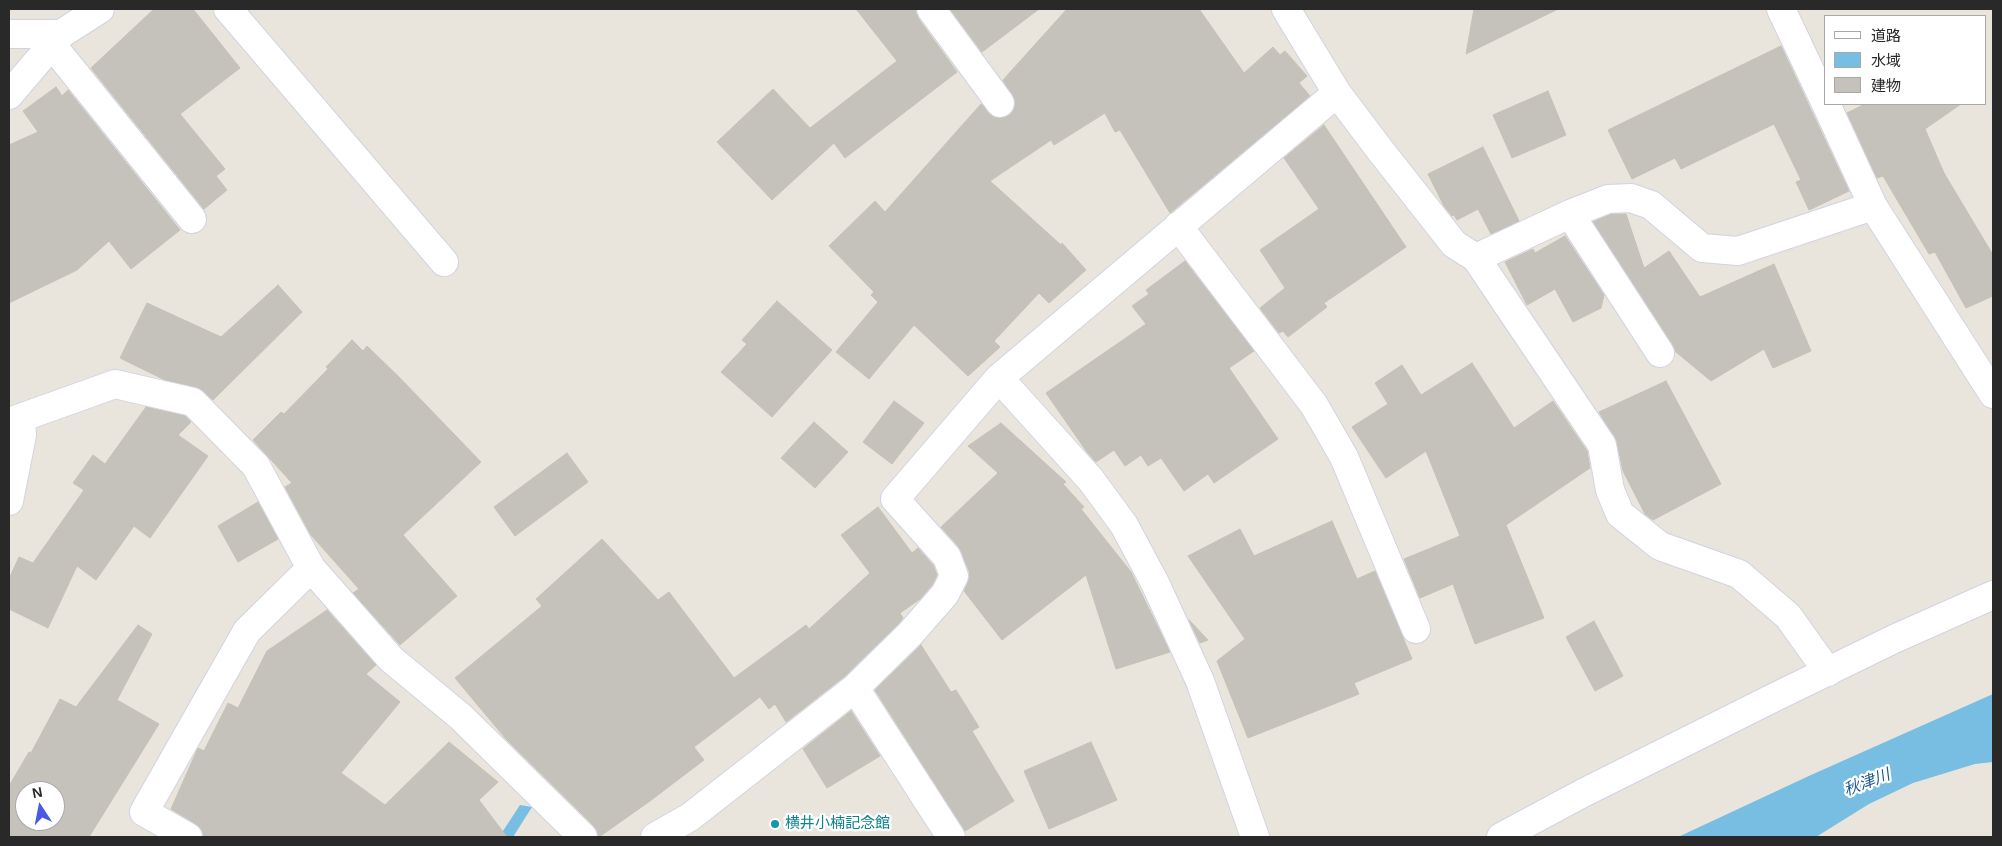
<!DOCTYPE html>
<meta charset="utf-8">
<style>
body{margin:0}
#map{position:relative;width:2002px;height:846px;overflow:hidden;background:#eae5dc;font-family:Helvetica,"Noto Sans JP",sans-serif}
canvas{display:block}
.frame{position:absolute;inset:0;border:10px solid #292929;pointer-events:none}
.legend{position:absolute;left:1824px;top:15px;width:162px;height:90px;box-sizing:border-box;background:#fff;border:1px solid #a9a9a9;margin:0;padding:6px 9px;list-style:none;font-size:15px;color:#292929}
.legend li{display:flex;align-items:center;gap:10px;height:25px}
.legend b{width:25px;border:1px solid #a9a9a9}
.north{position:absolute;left:15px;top:781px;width:50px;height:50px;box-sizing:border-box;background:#fff;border:1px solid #a9a9a9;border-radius:50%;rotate:349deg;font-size:14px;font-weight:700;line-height:20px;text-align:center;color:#292929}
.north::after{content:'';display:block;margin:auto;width:18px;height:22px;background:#4a59e8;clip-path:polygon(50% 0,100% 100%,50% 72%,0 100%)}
</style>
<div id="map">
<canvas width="2002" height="846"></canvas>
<div class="frame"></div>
<ul class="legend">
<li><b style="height:6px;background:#fff"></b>道路</li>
<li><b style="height:14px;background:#78bde2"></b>水域</li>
<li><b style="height:14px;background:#c5c2bb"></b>建物</li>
</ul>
<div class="north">N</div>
</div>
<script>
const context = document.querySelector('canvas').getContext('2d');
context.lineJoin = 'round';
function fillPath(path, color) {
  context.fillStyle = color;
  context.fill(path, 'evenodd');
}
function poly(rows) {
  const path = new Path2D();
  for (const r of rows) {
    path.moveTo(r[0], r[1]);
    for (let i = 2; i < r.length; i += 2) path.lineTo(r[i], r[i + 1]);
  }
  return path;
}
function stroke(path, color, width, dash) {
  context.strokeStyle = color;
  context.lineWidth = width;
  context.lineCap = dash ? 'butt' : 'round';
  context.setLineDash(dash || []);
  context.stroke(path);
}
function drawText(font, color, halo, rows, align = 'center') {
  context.font = font + ' Helvetica,"Noto Sans JP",sans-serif';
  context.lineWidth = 4.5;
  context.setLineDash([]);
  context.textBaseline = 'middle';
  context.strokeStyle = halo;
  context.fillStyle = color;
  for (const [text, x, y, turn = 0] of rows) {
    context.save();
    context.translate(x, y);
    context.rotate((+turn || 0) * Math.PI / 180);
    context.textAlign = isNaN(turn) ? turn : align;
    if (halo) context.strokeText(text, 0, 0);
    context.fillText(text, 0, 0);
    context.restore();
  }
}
const water = poly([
 [1993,694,1993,762,1975,764,1913,783,1869,804,1816,837,1678,837,1811,775],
 [520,805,532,807,513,837,499,837]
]);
const building = poly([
 [154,9,193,9,240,68,180,114,225,169,216,176,227,190,204,209,91,68,154,9],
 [856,9,916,9,918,18,957,72,845,158,834,143,772,200,717,142,773,89,810,128,897,61,856,9],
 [950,9,1039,9,982,52,950,9],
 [1067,9,1199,9,1244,73,1273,47,1280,55,1285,51,1307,76,1299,83,1310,96,1170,213,1120,130,1115,132,1105,113,1054,145,1051,140,990,181,1061,245,1062,243,1086,270,1049,303,1039,293,994,341,1000,347,968,376,914,325,869,379,836,352,878,302,871,295,874,292,829,246,875,201,885,212,981,104,994,117,1002,118,1010,115,1014,109,1015,101,1003,80,1067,9],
 [1474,9,1558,9,1466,54,1474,9],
 [1781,46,1849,191,1809,210,1796,182,1801,180,1774,124,1681,169,1675,158,1632,179,1608,130,1781,46],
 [56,87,62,96,68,90,180,230,131,269,109,241,77,270,9,303,9,145,38,132,23,111,56,87],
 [1548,91,1566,135,1512,158,1493,115,1548,91],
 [1865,104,1961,104,1925,129,1944,173,1993,255,1993,296,1966,308,1935,252,1929,254,1883,176,1877,178,1847,113,1865,104],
 [1324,125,1406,247,1324,303,1327,307,1288,337,1283,331,1279,333,1260,308,1285,288,1260,250,1319,209,1284,158,1324,125],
 [1483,147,1519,221,1491,234,1478,209,1457,220,1454,215,1452,216,1444,206,1428,174,1483,147],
 [1611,214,1626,214,1644,268,1669,251,1700,297,1774,264,1811,351,1773,368,1764,349,1711,381,1676,352,1673,345,1593,222,1611,214],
 [1565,236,1604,295,1601,308,1573,322,1555,289,1527,305,1505,262,1533,249,1535,253,1565,236],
 [1185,261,1254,351,1229,368,1278,439,1214,483,1208,474,1184,491,1161,458,1148,466,1141,455,1125,466,1114,450,1096,462,1087,452,1046,393,1146,324,1132,306,1149,294,1146,290,1185,261],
 [278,285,302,312,213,400,197,387,165,380,120,358,147,303,221,337,278,285],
 [777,301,832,350,772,417,721,372,747,344,742,340,777,301],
 [352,340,363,351,367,346,399,377,481,462,403,535,457,596,400,645,353,593,359,589,311,535,285,487,292,483,253,440,281,412,284,414,328,369,326,367,352,340],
 [1472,363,1514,428,1553,401,1587,451,1590,468,1506,525,1544,618,1475,644,1453,584,1420,598,1404,559,1460,536,1426,451,1386,478,1352,427,1388,404,1375,383,1402,365,1421,395,1472,363],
 [1666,381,1721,484,1653,520,1645,514,1623,471,1617,442,1599,412,1666,381],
 [894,401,924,423,892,464,863,442,894,401],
 [146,407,185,416,191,422,178,435,208,456,150,538,134,526,96,580,77,566,48,628,9,609,9,579,19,557,33,563,84,490,73,483,93,455,105,464,146,407],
 [814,422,848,452,815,488,781,458,814,422],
 [1001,423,1066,482,1063,484,1084,507,1081,509,1131,572,1170,652,1116,669,1086,575,1002,640,964,591,970,577,969,571,959,547,941,527,998,473,968,446,1001,423],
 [567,453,588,482,515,536,494,507,567,453],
 [258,502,278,539,238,562,218,526,258,502],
 [878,507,912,553,918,548,933,565,937,575,932,585,920,599,900,613,903,618,899,623,845,676,786,722,775,704,769,709,760,697,694,747,704,760,650,801,599,837,594,826,506,739,455,678,542,606,536,599,602,539,658,600,669,592,734,678,806,625,809,629,870,573,841,535,878,507],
 [1332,521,1357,579,1375,571,1412,659,1354,683,1359,694,1248,738,1217,661,1245,639,1188,556,1240,529,1254,556,1332,521],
 [327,610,376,665,366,674,400,702,341,773,385,805,449,742,498,782,479,800,507,837,204,837,202,830,196,824,171,809,198,748,204,751,228,703,238,708,267,651,327,610],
 [1189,620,1208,640,1200,643,1189,620],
 [1594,621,1623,676,1595,691,1566,637,1594,621],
 [138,625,152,634,117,700,159,724,89,837,9,837,9,786,29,752,31,753,60,699,76,707,138,625],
 [25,791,55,791,55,821,25,821,25,791],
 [921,645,951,692,956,690,979,727,972,731,1014,801,965,831,875,690,921,645],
 [851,711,880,756,827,788,803,749,851,711],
 [1091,742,1117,800,1049,829,1024,771,1091,742]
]);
const street = poly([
 [228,9,444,262],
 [931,9,1000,103],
 [1286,9,1337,93,1380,150,1454,244,1476,258,1570,214,1608,199,1631,198,1651,205,1702,248,1738,251,1873,206],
 [1781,9,1826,104],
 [52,45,192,219],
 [9,95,61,34,100,9],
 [1826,104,1873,206,1993,394],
 [1570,214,1660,353],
 [1178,226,1314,405,1344,457,1416,629],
 [1476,258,1602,445,1610,490,1620,514,1660,546,1739,574,1788,616,1828,672],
 [999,378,1091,480,1124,525,1155,583,1200,681,1255,837],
 [9,422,115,384,193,402,256,466,311,568,391,659,461,717,583,837],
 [9,501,22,435,21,418],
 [855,688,951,837],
 [188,837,144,812,247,631,311,568],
 [655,837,690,817,855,688,910,634,945,594,954,576,947,557,895,499,999,378,1337,93],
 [1501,837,1583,793,1773,698,1894,639,1993,595]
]);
const secondary = poly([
 [9,34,61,34]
]);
const markers = [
 [775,824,5,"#0f9aa8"]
];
const cultureNames = [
 ["横井小楠記念館",785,824]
];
const waterNames = [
 ["秋津川",1867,783,-21]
];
fillPath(water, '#78bde2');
fillPath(building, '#c5c2bb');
stroke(building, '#c5c1b6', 1);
stroke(street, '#d1d3e0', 30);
stroke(secondary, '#d1d3e0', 30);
stroke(street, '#fff', 28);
stroke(secondary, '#fff', 28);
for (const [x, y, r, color] of markers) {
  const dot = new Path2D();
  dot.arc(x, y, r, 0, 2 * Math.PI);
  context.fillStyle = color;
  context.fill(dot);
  stroke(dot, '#fff', 2);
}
drawText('15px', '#0d838f', '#fff', cultureNames, 'left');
drawText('italic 16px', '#1a5a8c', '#fff', waterNames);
</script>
